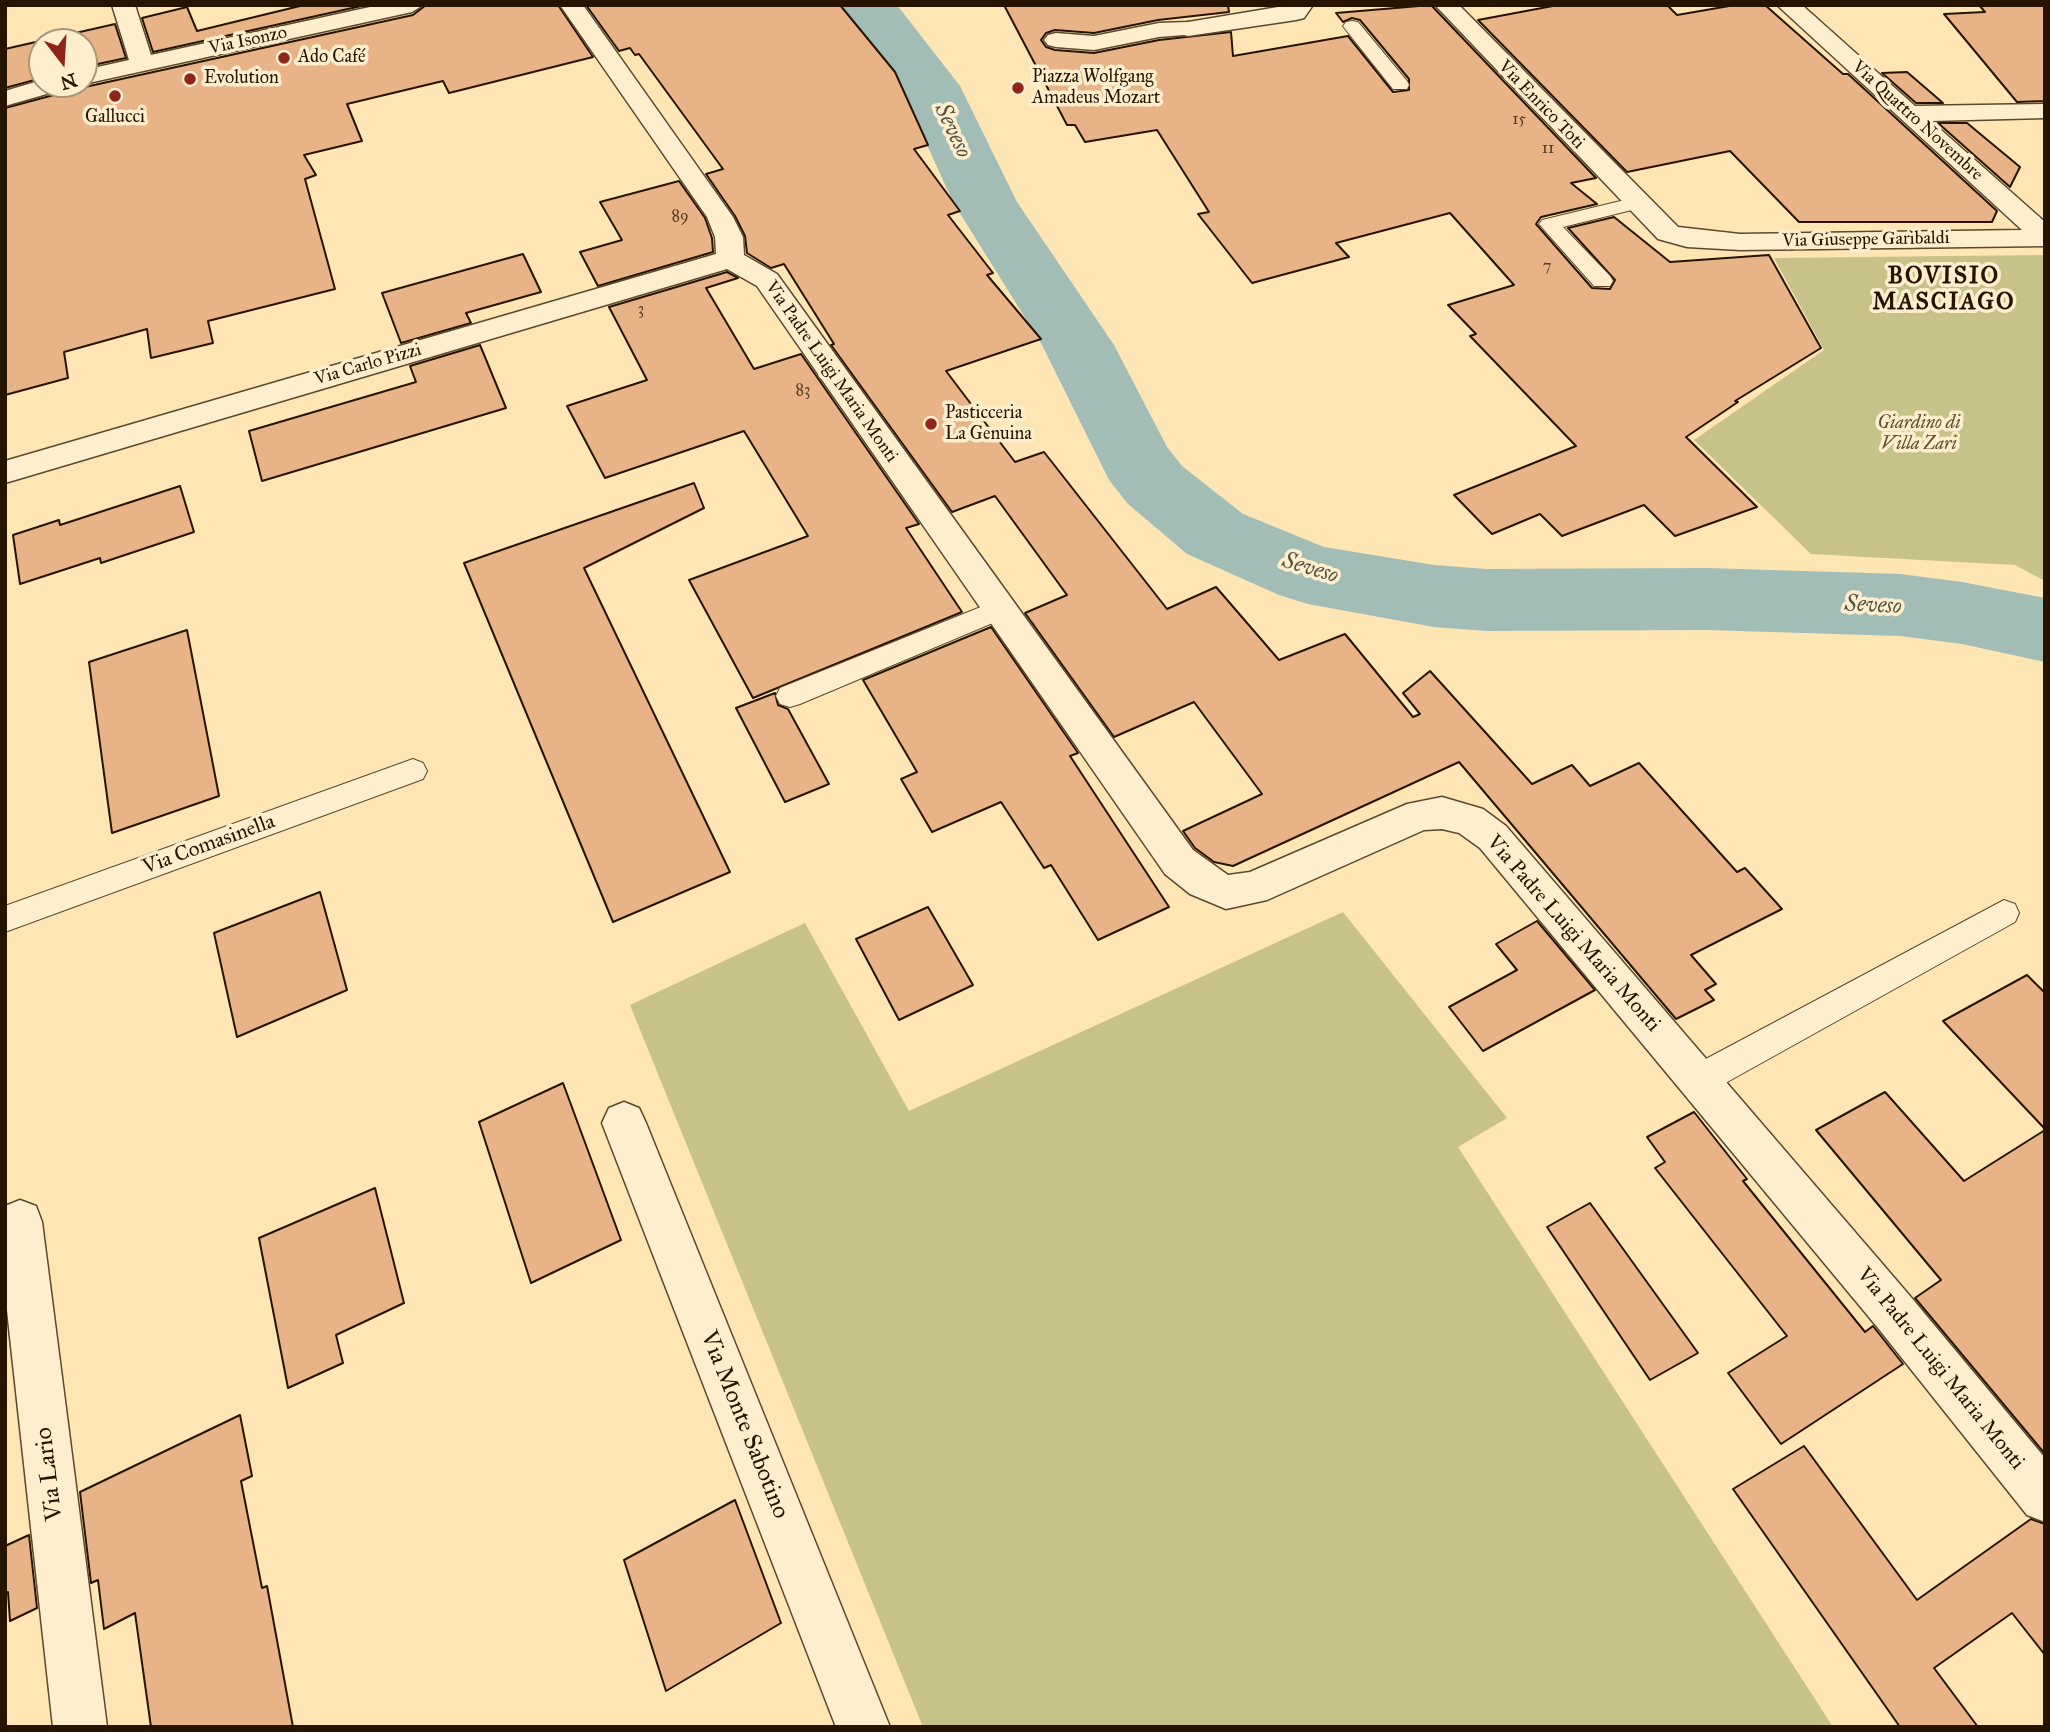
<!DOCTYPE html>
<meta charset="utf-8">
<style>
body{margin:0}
#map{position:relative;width:2050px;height:1732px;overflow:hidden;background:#fde5b4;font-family:"IM FELL Great Primer",serif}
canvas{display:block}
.frame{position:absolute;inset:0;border:7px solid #261400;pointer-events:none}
.north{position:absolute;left:28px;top:28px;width:70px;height:70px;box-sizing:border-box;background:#feeece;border:2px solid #a8977c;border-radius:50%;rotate:163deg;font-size:19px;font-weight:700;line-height:28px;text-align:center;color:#261400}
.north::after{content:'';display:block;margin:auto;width:24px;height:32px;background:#8f2418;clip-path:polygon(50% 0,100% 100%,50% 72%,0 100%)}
</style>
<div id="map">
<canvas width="2050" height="1732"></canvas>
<div class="frame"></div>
<div class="north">N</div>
</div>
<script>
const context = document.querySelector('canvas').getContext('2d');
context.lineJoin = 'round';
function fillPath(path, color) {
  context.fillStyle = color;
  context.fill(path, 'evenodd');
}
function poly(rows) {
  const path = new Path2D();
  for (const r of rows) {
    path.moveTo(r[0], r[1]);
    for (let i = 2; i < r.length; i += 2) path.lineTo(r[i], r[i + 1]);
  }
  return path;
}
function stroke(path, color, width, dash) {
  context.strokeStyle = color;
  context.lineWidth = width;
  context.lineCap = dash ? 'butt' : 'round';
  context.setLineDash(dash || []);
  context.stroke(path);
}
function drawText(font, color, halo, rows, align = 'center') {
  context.font = font + ' "IM FELL Great Primer",serif';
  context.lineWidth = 7;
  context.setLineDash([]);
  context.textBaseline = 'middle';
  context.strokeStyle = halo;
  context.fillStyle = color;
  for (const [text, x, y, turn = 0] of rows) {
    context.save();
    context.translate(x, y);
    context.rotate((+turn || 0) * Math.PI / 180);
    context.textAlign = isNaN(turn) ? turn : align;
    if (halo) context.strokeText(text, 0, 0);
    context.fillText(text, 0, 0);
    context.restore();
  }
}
const green = poly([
 [2045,255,2045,581,2015,565,1811,554,1694,440,1824,350,1774,258],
 [1343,912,1507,1118,1458,1147,1833,1727,923,1727,630,1005,805,923,909,1111]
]);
const river = poly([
 [840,5,897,5,960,86,1017,202,1114,345,1167,447,1182,466,1243,514,1324,547,1434,565,1486,569,1707,568,1900,574,1962,582,2045,598,2045,662,1962,644,1900,636,1707,630,1486,631,1434,627,1308,604,1279,595,1187,554,1128,504,1109,480,1042,345,953,202,901,88,840,5]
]);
const building = poly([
 [304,5,366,5,153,52,142,18,187,7,197,31,304,5],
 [426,5,558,5,593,57,449,93,443,81,347,104,362,141,304,155,316,175,305,179,335,289,208,321,213,343,151,358,147,329,64,352,68,378,5,395,5,108,65,92,70,84,85,87,413,15,426,5],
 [586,5,840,5,895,72,928,145,914,149,960,211,948,215,993,273,987,275,1041,339,946,371,1015,462,1044,452,1167,609,1216,587,1279,660,1345,634,1413,717,1420,714,1403,693,1430,671,1532,784,1572,765,1590,786,1639,763,1737,872,1745,868,1782,909,1691,955,1716,984,1705,990,1714,1000,1676,1019,1459,762,1233,866,1214,862,1195,848,1183,831,1262,794,1194,702,1114,737,1025,613,1067,595,995,496,952,512,831,345,834,344,784,264,771,268,747,253,745,236,735,216,706,174,723,169,639,54,635,55,630,48,619,51,586,5],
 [1004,5,1228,5,1229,12,1158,20,1094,33,1055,30,1046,33,1041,40,1046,47,1055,50,1094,53,1159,40,1231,32,1233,56,1348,36,1393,92,1409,90,1409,79,1360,20,1352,18,1343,22,1336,13,1431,5,1596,178,1571,183,1597,204,1541,217,1536,224,1592,288,1610,289,1615,280,1568,228,1614,217,1670,262,1769,255,1821,348,1735,401,1738,402,1686,437,1757,507,1675,536,1644,505,1562,536,1540,514,1492,534,1454,495,1576,446,1470,336,1476,334,1448,305,1514,285,1450,213,1336,243,1349,257,1252,283,1198,214,1209,212,1157,130,1085,142,1075,125,1067,125,1004,5],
 [1558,5,1667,5,1677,15,1735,5,1765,5,1843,74,1848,74,1997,211,1992,222,1799,222,1730,151,1627,172,1478,20,1558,5],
 [1979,5,2045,5,2045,101,2017,102,1944,14,1985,12,1979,5],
 [115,24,126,58,84,67,84,42,42,42,42,78,5,88,5,49,115,24],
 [1907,72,1943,103,1916,103,1882,73,1907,72],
 [1938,123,1967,123,2020,167,2010,187,1938,123],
 [679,181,705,218,712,238,713,252,598,286,580,252,622,240,600,202,679,181],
 [523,254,541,292,466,313,471,323,401,343,382,293,523,254],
 [727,272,738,278,706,288,754,369,801,354,919,524,906,528,962,612,753,698,689,580,808,536,744,431,605,478,567,406,647,380,609,307,727,272],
 [480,345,506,408,262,481,249,431,416,382,410,366,480,345],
 [694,483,704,508,584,568,730,872,613,922,464,563,694,483],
 [180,486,194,532,101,563,100,558,20,584,13,535,59,520,60,525,180,486],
 [991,627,1078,753,1070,756,1169,907,1098,940,1051,865,1044,868,1001,802,932,832,901,779,917,772,863,680,991,627],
 [187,630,219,796,112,833,89,662,187,630],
 [775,693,778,705,788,709,829,784,785,802,736,708,775,693],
 [320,892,347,990,237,1037,214,933,320,892],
 [928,907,973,985,899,1020,856,939,928,907],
 [1537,921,1595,990,1483,1051,1449,1007,1517,970,1496,944,1537,921],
 [2027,975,2045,993,2045,1129,1943,1021,2027,975],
 [563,1083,621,1240,531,1283,479,1122,563,1083],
 [1885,1092,1964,1181,2045,1130,2045,1454,1915,1298,1941,1280,1816,1130,1885,1092],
 [1694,1112,1747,1179,1743,1181,1865,1332,1873,1326,1903,1364,1781,1444,1728,1373,1787,1336,1655,1168,1665,1162,1647,1137,1694,1112],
 [375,1188,404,1303,336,1335,343,1363,288,1388,259,1238,375,1188],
 [1590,1203,1698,1353,1650,1380,1547,1227,1590,1203],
 [240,1415,252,1476,241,1481,262,1588,267,1586,293,1727,151,1727,135,1613,104,1629,98,1580,91,1583,80,1492,240,1415],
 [1804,1446,1917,1600,2031,1519,2045,1524,2045,1655,2012,1613,1934,1668,1978,1727,1900,1727,1733,1489,1804,1446],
 [735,1500,781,1623,666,1691,624,1560,735,1500],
 [29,1535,37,1608,10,1621,8,1592,5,1593,5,1546,29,1535]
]);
const service = poly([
 [1352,21,1358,22,1407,81,1409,85,1407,89,1393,89,1346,30,1343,26,1346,22,1352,21],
 [1637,197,1644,199,1647,203,1644,207,1563,227,1610,276,1613,281,1610,286,1594,286,1539,224,1542,220,1637,197],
 [998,600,1007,603,1011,610,1007,617,800,704,790,707,780,704,776,696,780,688,998,600],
 [413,759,423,763,427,771,423,779,5,932,5,906,413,759],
 [2004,900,2015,904,2019,913,2015,922,1711,1091,1699,1095,1687,1091,1683,1080,1687,1069,2004,900]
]);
const pedestrian = poly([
 [1188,22,1196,24,1200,29,1196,34,1159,37,1094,50,1056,47,1048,45,1044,40,1048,35,1056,33,1094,36,1159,23,1188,22]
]);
const minor = poly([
 [112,5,135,5,151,55,379,5,423,5,412,12,84,84,83,84,84,70,129,60,112,5],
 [560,5,583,5,733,217,743,237,744,255,777,274,1193,850,1228,875,1250,872,1407,804,1442,797,1483,809,1506,826,1910,1296,2045,1458,2045,1522,2027,1515,1878,1328,1480,848,1459,833,1442,829,1424,830,1267,900,1226,909,1190,894,1165,874,757,286,727,269,5,483,5,461,716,254,715,237,707,217,560,5],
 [1290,5,1313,5,1304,18,1296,20,1188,36,1180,34,1176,29,1180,24,1188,22,1290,5],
 [1435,5,1459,5,1678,227,1740,234,2022,230,1777,5,1802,5,1915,106,2045,104,2045,118,1931,121,2045,222,2045,246,1740,250,1687,247,1658,239,1435,5],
 [42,80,42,84,67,84,64,89,5,106,5,91,42,80],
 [624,1102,639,1108,646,1123,890,1727,836,1727,602,1123,609,1108,624,1102],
 [20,1200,36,1206,42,1222,107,1727,53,1727,5,1292,5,1206,20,1200]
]);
const markers = [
 [284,58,7,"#8f2418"],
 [190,79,7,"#8f2418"],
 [1018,88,7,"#8f2418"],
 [115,96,7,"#8f2418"],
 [931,424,7,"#8f2418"]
];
const farNumbernames = [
 ["15",1519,120],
 ["11",1548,149],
 ["89",680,217],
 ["7",1547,267],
 ["3",641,310],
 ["83",803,391]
];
const farStreetnames = [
 ["Via Isonzo",248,41,-12],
 ["Via Enrico Toti",1541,105,46],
 ["Via Quattro Novembre",1917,121,42],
 ["Via Giuseppe Garibaldi",1866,240,-1],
 ["Via Carlo Pizzi",368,365,-16],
 ["Via Padre Luigi Maria Monti",831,372,55]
];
const farPoinames = [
 ["Ado Café",298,58],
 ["Piazza Wolfgang",1032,78],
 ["Amadeus Mozart",1032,99],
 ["Evolution",204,79],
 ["Gallucci",115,118,"center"],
 ["Pasticceria",945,414],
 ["La Genuina",945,435]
];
const farParknames = [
 ["Giardino di",1919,424],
 ["Villa Zari",1919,445]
];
const streetNames = [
 ["Via Comasinella",209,845,-20],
 ["Via Padre Luigi Maria Monti",1573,934,49],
 ["Via Padre Luigi Maria Monti",1940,1369,51]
];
const waterNames = [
 ["Seveso",952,131,65],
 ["Seveso",1310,569,17],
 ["Seveso",1873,606,3]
];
const farDistrictnames = [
 ["BOVISIO",1944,277],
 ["MASCIAGO",1944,303]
];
const nearStreetnames = [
 ["Via Monte Sabotino",744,1425,68],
 ["Via Lario",50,1474,-97]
];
fillPath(green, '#c6c289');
fillPath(river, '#a2bdb6');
fillPath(building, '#e9b388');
stroke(building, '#261400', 2);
stroke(service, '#5c482d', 2);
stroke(pedestrian, '#5c482d', 3);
stroke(minor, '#5c482d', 3);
fillPath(service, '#feeece');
fillPath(pedestrian, '#feeece');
fillPath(minor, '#feeece');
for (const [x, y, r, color] of markers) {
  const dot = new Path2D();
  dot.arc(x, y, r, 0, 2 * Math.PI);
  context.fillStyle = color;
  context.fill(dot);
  stroke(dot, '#feeece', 2.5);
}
drawText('16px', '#573c22', null, farNumbernames);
drawText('18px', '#261400', '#feeece', farStreetnames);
drawText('18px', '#261400', '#feeece', farPoinames, 'left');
drawText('italic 18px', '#5e5130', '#feeece', farParknames);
drawText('21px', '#261400', '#feeece', streetNames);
drawText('italic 23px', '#514f40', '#feeece', waterNames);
context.letterSpacing = '2px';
drawText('bold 23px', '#261400', '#feeece', farDistrictnames);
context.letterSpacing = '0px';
drawText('24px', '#261400', '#feeece', nearStreetnames);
</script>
